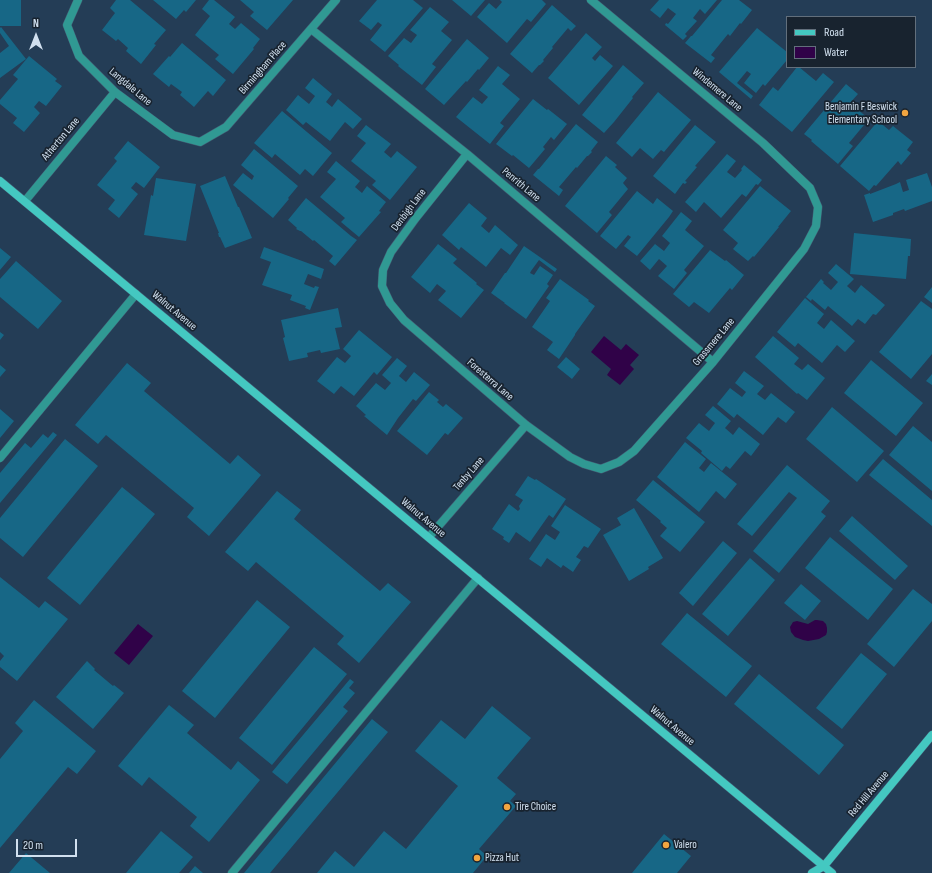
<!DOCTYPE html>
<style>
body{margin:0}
#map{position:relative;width:932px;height:873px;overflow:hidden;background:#243d56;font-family:"Sofia Sans Condensed",sans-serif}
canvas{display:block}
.legend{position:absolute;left:786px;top:16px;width:130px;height:52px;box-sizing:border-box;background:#18232f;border:1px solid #626f7c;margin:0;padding:5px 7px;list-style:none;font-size:12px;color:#d1e0ef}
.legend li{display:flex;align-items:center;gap:8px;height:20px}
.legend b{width:20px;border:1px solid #626f7c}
.north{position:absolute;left:16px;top:16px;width:40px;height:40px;-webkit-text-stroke:3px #18232f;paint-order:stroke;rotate:0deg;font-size:11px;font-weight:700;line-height:16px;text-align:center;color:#d1e0ef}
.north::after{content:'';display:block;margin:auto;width:14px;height:18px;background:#d1e0ef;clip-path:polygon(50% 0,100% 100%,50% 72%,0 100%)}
.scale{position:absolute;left:16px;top:839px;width:61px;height:18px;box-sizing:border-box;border:2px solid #d1e0ef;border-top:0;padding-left:5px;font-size:12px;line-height:14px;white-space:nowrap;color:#d1e0ef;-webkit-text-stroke:3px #18232f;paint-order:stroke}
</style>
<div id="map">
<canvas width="932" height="873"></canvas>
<ul class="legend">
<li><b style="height:5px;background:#44c8c1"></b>Road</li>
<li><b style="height:11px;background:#300248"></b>Water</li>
</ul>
<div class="north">N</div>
<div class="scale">20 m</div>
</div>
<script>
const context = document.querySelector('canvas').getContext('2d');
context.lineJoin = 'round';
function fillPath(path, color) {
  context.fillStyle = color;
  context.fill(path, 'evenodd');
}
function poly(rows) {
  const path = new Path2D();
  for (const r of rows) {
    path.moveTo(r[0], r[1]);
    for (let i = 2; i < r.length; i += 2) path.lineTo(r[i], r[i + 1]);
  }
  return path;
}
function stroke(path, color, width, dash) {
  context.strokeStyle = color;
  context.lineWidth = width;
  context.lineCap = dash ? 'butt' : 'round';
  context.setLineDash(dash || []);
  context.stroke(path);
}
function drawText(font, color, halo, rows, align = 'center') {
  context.font = font + ' "Sofia Sans Condensed",sans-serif';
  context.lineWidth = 3.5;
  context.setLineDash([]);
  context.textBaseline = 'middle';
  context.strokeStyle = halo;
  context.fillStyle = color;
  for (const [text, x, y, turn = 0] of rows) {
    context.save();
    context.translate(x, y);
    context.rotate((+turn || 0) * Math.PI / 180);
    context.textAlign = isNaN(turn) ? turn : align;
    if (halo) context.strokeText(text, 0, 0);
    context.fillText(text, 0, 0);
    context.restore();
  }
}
const water = poly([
 [604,336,621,350,626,344,639,355,630,365,634,369,620,385,607,375,611,369,591,352],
 [815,620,817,620,823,621,826,624,827,628,827,632,826,635,819,639,808,641,803,640,795,637,791,632,790,627,793,622,797,621,808,624],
 [138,624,153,636,129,665,114,653]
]);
const building = poly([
 [0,0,21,0,21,26,0,26],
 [116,0,130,0,166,30,154,44,156,45,141,64,126,51,128,48,118,39,116,41,102,30,115,13,110,8],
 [153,0,196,0,186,12,184,10,176,19],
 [209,0,214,0,235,17,229,24,235,29,241,23,260,39,253,48,254,49,233,74,215,59,219,55,195,35,210,16,202,9],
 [240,0,293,0,267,30,250,16,254,12],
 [377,0,413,0,423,8,385,52,370,40,382,25,378,22,371,30,359,21],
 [452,0,485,0,471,16],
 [500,0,542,0,546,4,531,22,527,19,507,43,477,17,489,3,496,9,502,2],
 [659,0,717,0,705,14,700,9,693,18,697,21,685,34,687,36,683,40,665,25,666,23,668,24,676,14,668,8,660,18,650,10],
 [722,0,739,0,752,10,741,24,740,23,730,36,728,34,711,55,715,58,711,63,685,43,691,36,692,36],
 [552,5,576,26,571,31,568,28,552,47,553,48,543,60,544,61,540,65,539,65,532,73,510,54],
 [430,7,449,22,441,31,452,40,432,64,436,67,422,85,398,66,399,65,388,56,404,38,411,43,417,35,410,30],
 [1,27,26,59,0,78,0,53,9,46,0,33,0,28],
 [757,28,787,52,787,60,765,86,763,84,756,93,744,83,751,74,747,71,737,83,753,96,751,99,719,72],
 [586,33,602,47,592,58,595,61,600,55,613,66,579,105,548,78],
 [467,39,489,58,479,70,478,69,467,82,466,81,444,105,425,89],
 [182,43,226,80,213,96,208,91,194,107,180,95,182,92,171,84,169,87,153,74,169,56,170,57],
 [29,56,57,79,55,81,62,86,46,106,39,101,34,107,40,113,24,132,13,123,17,118,0,104,0,100,18,79,13,75],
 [623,65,644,83,632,97,633,98,614,122,604,133,582,115],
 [498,66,510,75,502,84,520,99,500,123,504,126,490,144,456,117,473,97,482,104,488,97,479,90],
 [797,67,799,67,816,81,823,73,834,82,792,132,759,105,773,87,778,91],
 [313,78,332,94,326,102,332,107,338,99,362,119,353,129,345,122,330,141,306,122,303,125,286,110,298,95,309,104,315,96,305,88],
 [846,84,858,94,850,103,869,119,849,143,853,146,838,164,811,141,812,140,804,134],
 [658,92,691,120,664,152,661,150,653,159,640,148,632,157,616,143],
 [533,99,547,110,548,109,567,124,554,140,551,137,543,147,545,149,529,168,513,155,512,156,496,144],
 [282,111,332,153,313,176,305,169,300,175,275,154,272,158,254,143],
 [878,121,889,130,893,126,913,142,907,150,911,153,901,165,898,161,876,186,874,185,869,191,840,166],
 [576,124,598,142,591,151,592,152,588,156,587,156,577,168,576,167,559,187,563,190,559,196,533,175,538,169,539,169],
 [366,125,391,144,384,152,391,158,397,151,417,167,390,200,372,185,376,181,351,161,366,143,357,136],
 [695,125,716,142,695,166,697,167,685,181,687,182,685,184,683,183,675,194,653,176],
 [128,141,160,167,144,188,136,182,131,188,138,194,119,218,108,209,115,200,97,185,117,161,114,158],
 [254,149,298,186,288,198,289,199,273,218,233,185,243,173,252,180,254,176,241,165],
 [727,154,736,161,727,172,735,178,742,170,741,169,744,165,762,180,758,185,756,184,746,197,742,194,721,218,704,202,696,212,685,202],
 [606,156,617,165,615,167,627,178,623,183,628,189,609,212,612,215,597,233,565,206],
 [336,161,360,181,355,187,362,193,367,186,386,202,379,211,381,212,359,237,341,222,345,218,320,197,336,179,327,172],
 [927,173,932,187,932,201,905,211,904,209,893,213,893,215,873,222,864,195,870,193,870,194,896,184,900,182,903,192,909,190,906,180],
 [225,176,238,207,239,207,252,238,225,248,220,237,219,237,218,233,219,233,200,186],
 [156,178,196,184,186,241,144,235,151,195,153,196],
 [760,186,791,211,778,227,779,227,754,257,753,256,748,261,733,249,738,243,723,230],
 [637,191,653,204,657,198,673,211,669,217,637,256,624,246,631,237,628,235,616,249,600,236],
 [306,198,351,236,357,240,335,266,329,261,333,256,314,240,313,241,301,231,300,231,296,229,297,228,288,220],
 [469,203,487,218,481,226,489,233,495,225,518,245,510,255,501,248,486,267,461,247,459,250,442,235],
 [681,212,692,221,685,230,704,246,684,270,687,273,674,289,658,276,667,266,659,259,650,270,640,261,655,244,664,251,670,243,662,236],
 [854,233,911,239,910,256,908,256,906,279,850,274],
 [438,244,457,259,453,263,477,283,476,284,484,290,461,318,438,300,446,291,437,284,430,293,411,277],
 [524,246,557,269,555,272,539,260,531,271,530,273,534,275,540,266,553,275,547,284,549,286,526,319,504,303,505,303,491,293,505,273,506,273],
 [264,247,324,269,321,279,308,274,304,284,314,288,315,286,319,287,310,310,305,308,306,306,290,300,292,295,262,285,271,262,260,258],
 [0,248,11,257,0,270],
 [710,250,725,261,726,260,744,275,732,290,730,288,709,313,694,302,689,307,673,294],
 [16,261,62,301,38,329,0,297,0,279],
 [836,264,854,279,847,286,855,293,861,285,885,305,876,315,873,314,865,324,858,319,852,326,828,306,825,310,812,299,811,301,806,297,821,279,824,282,823,283,831,290,838,282,828,273],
 [560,279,589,300,588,301,595,306,575,334,575,335,559,359,547,350,553,342,532,327,550,301,546,298],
 [932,287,932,303,924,297],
 [805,298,824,314,817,323,824,329,831,320,855,341,845,352,837,345,822,363,798,343,795,347,777,332],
 [921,301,932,309,932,354,911,379,879,352],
 [338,308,342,327,335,328,340,349,321,353,320,350,307,353,308,357,289,361,283,338,285,337,281,320],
 [359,330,392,357,377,375,374,372,354,396,341,386,334,394,317,381,337,357,345,363,351,356,343,349],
 [0,332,4,335,0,340],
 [773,336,799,358,794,364,802,370,808,364,825,378,807,400,798,393,797,394,755,357],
 [566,357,580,369,572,379,557,367],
 [397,358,407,366,399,376,406,382,414,372,430,385,416,401,413,399,398,418,387,435,364,416,366,415,356,406,376,383,385,390,391,383,382,375],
 [871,360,923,403,896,436,844,393],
 [127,363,151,383,144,391,230,464,238,455,261,475,209,536,187,517,194,508,106,435,98,444,75,425],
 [0,365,6,370,0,377],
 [744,371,764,386,757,394,765,400,771,393,795,412,786,423,778,417,763,435,737,414,734,418,717,404,730,388,742,397,746,392,735,383],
 [932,374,932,385,926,381],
 [429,392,439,400,437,402,443,407,446,404,463,418,448,435,445,433,427,455,397,431],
 [713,406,731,421,725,428,733,435,739,427,760,444,751,456,745,451,730,469,726,466,722,471,701,453,702,451,686,438,699,423,709,431,715,423,705,415],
 [832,407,884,451,857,482,806,439],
 [0,409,14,421,0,438],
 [913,426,932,442,932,491,889,455],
 [53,432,57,435,0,503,0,473,25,443,31,448,43,434,48,438],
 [65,439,98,466,23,557,0,538,0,518],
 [685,442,706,459,699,468,704,472,711,463,737,484,725,499,716,491,699,512,657,477],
 [883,459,932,500,932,526,869,475],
 [787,465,830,501,821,512,826,516,779,573,753,551,797,498,789,492,752,536,737,524],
 [528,476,535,480,536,479,566,499,553,518,549,515,530,542,516,532,509,543,503,539,504,537,492,529,509,504,518,511,520,509,519,506,523,500,515,495],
 [653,480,705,522,680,552,660,536,667,528,660,522,661,521,636,500],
 [122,487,155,514,80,605,47,578],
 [277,491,301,510,294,519,380,591,388,583,411,602,359,663,337,644,344,636,256,562,248,571,225,552],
 [565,505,601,529,588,548,584,546,576,557,581,560,573,572,563,565,561,568,547,558,541,567,529,559,546,534,555,540,560,532,551,526],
 [634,508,663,558,648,567,649,569,629,581,603,535,621,525,617,518],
 [852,516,908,566,895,580,839,531],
 [830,537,893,589,868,620,805,568],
 [723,541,737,553,693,606,679,593],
 [750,558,775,580,728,636,702,614],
 [0,577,39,608,45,601,68,619,17,681,0,667,0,661,4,656,0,652],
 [801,584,821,601,805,620,784,603],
 [913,589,932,604,932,621,894,667,867,644],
 [257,600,290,627,215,718,182,691],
 [687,613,752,666,726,697,661,644],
 [314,647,347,674,272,765,239,738],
 [861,653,887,674,842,729,816,708],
 [87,661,95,669,94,670,113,686,114,685,124,693,93,729,56,697],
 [759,674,844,745,819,775,734,704],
 [350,679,354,682,349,688,355,693,343,707,348,711,287,784,272,772],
 [34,700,96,751,77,774,68,767,0,848,0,759,23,731,15,723],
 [169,705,194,725,187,733,231,770,238,761,260,780,209,842,190,826,197,817,149,777,142,786,118,766],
 [492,706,531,738,497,778,516,794,510,801,516,806,479,849,487,856,473,873,317,873,335,851,354,867,384,831,406,849,458,786,415,751,441,720,465,739],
 [372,719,388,732,270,873,244,873],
 [161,831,193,857,179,873,126,873],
 [664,834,691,856,677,873,632,873],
 [26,853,50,873,9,873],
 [195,866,203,873,189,873]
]);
const lane = poly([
 [0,458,136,294],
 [232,873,478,578]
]);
const street = poly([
 [78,0,67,25,79,56,115,92,173,135,200,142,226,127,336,0],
 [311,29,467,154,713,362],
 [467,154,415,219,391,252,383,270,382,286,390,303,404,320,526,425,570,457,584,464,601,469,619,462,634,451,713,362,804,249,816,226,818,207,810,188,763,143,591,0],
 [25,201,115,92],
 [429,537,526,425]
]);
const secondary = poly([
 [0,181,832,873],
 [812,873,824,866,932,735]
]);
const markers = [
 [905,113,4,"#f1a540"],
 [507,807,4,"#f1a540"],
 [666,845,4,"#f1a540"],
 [477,858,4,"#f1a540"]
];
const streetNames = [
 ["Birmingham Place",263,68,-49],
 ["Langdale Lane",130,87,40],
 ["Windemere Lane",717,90,40],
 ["Atherton Lane",61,139,-50],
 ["Penrith Lane",521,185,40],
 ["Denbigh Lane",409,210,-53],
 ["Walnut Avenue",174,311,40],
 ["Grassmere Lane",714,342,-50],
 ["Foresterra Lane",490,380,41],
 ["Tenby Lane",469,474,-49],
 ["Walnut Avenue",423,518,40],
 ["Walnut Avenue",672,726,40],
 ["Red Hill Avenue",869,794,-50]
];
const poiNames = [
 ["Benjamin F Beswick",897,107,"right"],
 ["Elementary School",897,120,"right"],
 ["Tire Choice",515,807],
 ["Valero",674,845],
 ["Pizza Hut",485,858]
];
fillPath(water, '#300248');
fillPath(building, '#176786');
stroke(lane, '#435a72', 9);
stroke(street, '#435a72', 9);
stroke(secondary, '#435a72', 9);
stroke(lane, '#309993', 8);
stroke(street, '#309993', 8);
stroke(secondary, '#44c8c1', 8);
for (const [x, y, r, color] of markers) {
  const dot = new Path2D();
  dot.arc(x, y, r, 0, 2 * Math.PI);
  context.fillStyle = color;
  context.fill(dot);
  stroke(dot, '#18232f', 1.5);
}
drawText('11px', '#d1e0ef', '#18232f', streetNames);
drawText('11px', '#d1e0ef', '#18232f', poiNames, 'left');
</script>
